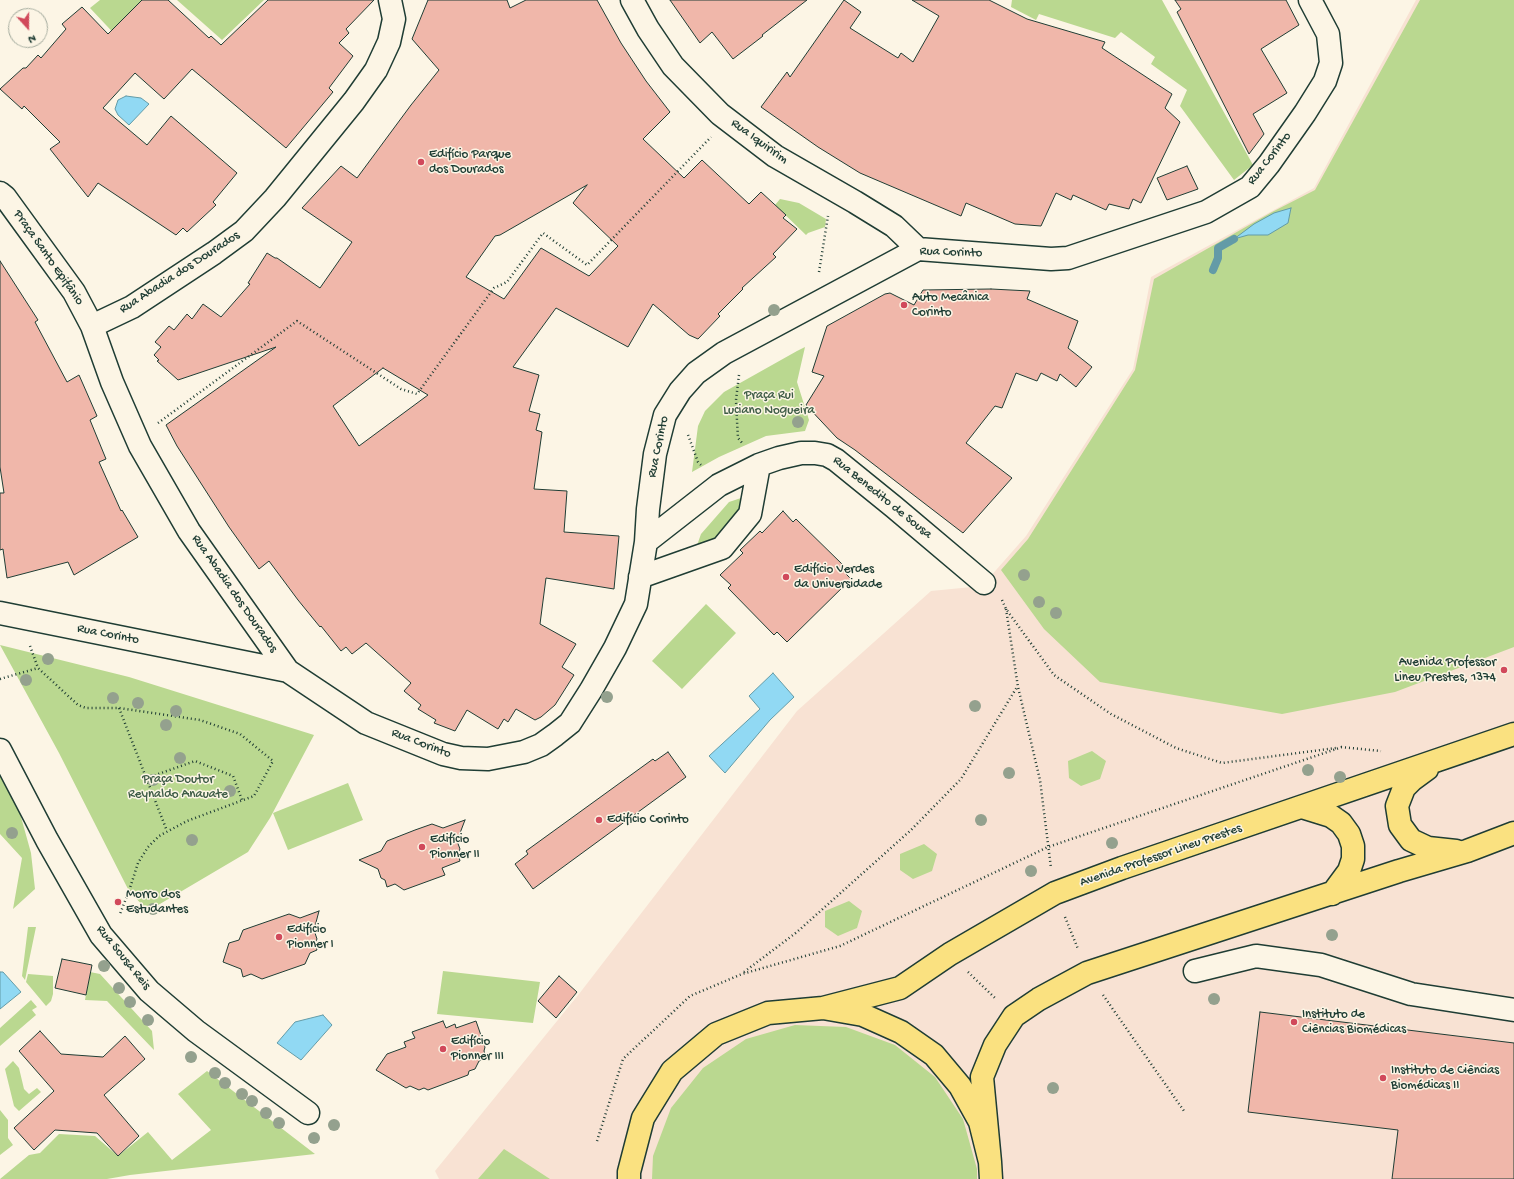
<!DOCTYPE html>
<meta charset="utf-8">
<style>
body{margin:0}
#map{position:relative;width:1514px;height:1179px;overflow:hidden;background:#fcf5e5;font-family:"Gochi Hand",sans-serif}
canvas{display:block}
.north{position:absolute;left:8px;top:8px;width:40px;height:40px;box-sizing:border-box;background:#fcf5e5;border:1px solid #a4ab9e;border-radius:50%;rotate:159deg;font-size:11px;font-weight:700;line-height:16px;text-align:center;color:#1f3d34}
.north::after{content:'';display:block;margin:auto;width:14px;height:18px;background:#d1495b;clip-path:polygon(50% 0,100% 100%,50% 72%,0 100%)}
</style>
<div id="map">
<canvas width="1514" height="1179"></canvas>
<div class="north">N</div>
</div>
<script>
const context = document.querySelector('canvas').getContext('2d');
context.lineJoin = 'round';
function fillPath(path, color) {
  context.fillStyle = color;
  context.fill(path, 'evenodd');
}
function poly(rows) {
  const path = new Path2D();
  for (const r of rows) {
    path.moveTo(r[0], r[1]);
    for (let i = 2; i < r.length; i += 2) path.lineTo(r[i], r[i + 1]);
  }
  return path;
}
function stroke(path, color, width, dash) {
  context.strokeStyle = color;
  context.lineWidth = width;
  context.lineCap = dash ? 'butt' : 'round';
  context.setLineDash(dash || []);
  context.stroke(path);
}
function drawText(font, color, halo, rows, align = 'center') {
  context.font = font + ' "Gochi Hand",sans-serif';
  context.lineWidth = 3;
  context.setLineDash([]);
  context.textBaseline = 'middle';
  context.strokeStyle = halo;
  context.fillStyle = color;
  for (const [text, x, y, turn = 0] of rows) {
    context.save();
    context.translate(x, y);
    context.rotate((+turn || 0) * Math.PI / 180);
    context.textAlign = isNaN(turn) ? turn : align;
    if (halo) context.strokeText(text, 0, 0);
    context.fillText(text, 0, 0);
    context.restore();
  }
}
const built = poly([
 [1416,0,1514,0,1514,1179,439,1179,435,1171,579,994,797,711,931,591,982,586,1026,536,1133,369,1151,277,1314,188]
]);
const green = poly([
 [100,0,165,0,122,42,90,8],
 [177,0,264,0,222,40],
 [1012,0,1162,0,1253,165,1234,180,1180,106,1187,90,1151,64,1155,57,1121,32,1115,38,1039,14,1036,20,1011,7],
 [1420,0,1514,0,1514,647,1395,692,1282,714,1100,682,1044,629,1001,570,1028,539,1135,370,1154,279,1272,212,1315,190],
 [780,199,799,203,826,219,825,227,808,233,806,235,775,205],
 [805,347,797,382,809,420,805,431,766,436,719,457,692,472,698,426,705,411,724,392,797,351],
 [744,497,740,517,716,544,695,551,701,534,729,502],
 [706,604,736,633,682,689,652,661],
 [0,645,129,677,314,735,270,818,248,852,148,911,129,891,59,753],
 [1092,751,1106,761,1100,779,1081,786,1069,778,1068,761],
 [0,773,16,799,31,853,35,889,13,909,22,858,0,834],
 [348,783,363,820,288,850,273,813],
 [924,844,937,854,932,871,913,879,900,870,900,854],
 [849,901,862,911,857,928,838,936,825,927,825,911],
 [28,927,36,927,25,980,22,976],
 [443,971,540,982,533,1023,437,1014],
 [90,972,100,974,152,1031,154,1050,107,1001,85,1000],
 [28,974,53,976,53,994,51,1001,46,1006,26,982],
 [31,1000,37,1007,32,1010,36,1015,0,1046,0,1028],
 [795,1025,846,1027,895,1045,935,1077,963,1119,977,1169,977,1179,652,1179,653,1156,671,1108,703,1068,746,1039],
 [13,1061,19,1068,24,1089,29,1094,37,1088,41,1092,19,1111,14,1106,5,1069],
 [207,1071,315,1154,130,1175,107,1179,0,1179,29,1155,40,1153,59,1134,95,1136,118,1156,148,1132,172,1160,211,1130,178,1094],
 [0,1110,8,1120,8,1138,13,1145,0,1155],
 [504,1149,550,1179,478,1179]
]);
const water = poly([
 [126,96,141,98,149,104,129,125,118,115,115,109,118,100,126,96],
 [1291,208,1288,223,1268,235,1248,235,1234,239,1254,224,1274,213,1291,208],
 [773,673,794,697,770,720,725,773,709,756,760,709,749,696,773,673],
 [0,972,3,972,21,992,0,1009,0,972],
 [323,1015,332,1025,301,1060,277,1043,295,1022,323,1015]
]);
const stream = poly([
 [1213,270,1218,258,1218,248,1234,239]
]);
const building = poly([
 [142,0,168,0,209,38,211,36,221,45,268,0,374,0,346,29,349,33,339,43,353,56,329,88,333,92,286,148,192,69,164,99,135,73,103,108,147,145,171,116,237,173,213,202,216,205,187,232,183,228,176,235,98,183,88,197,50,149,60,142,24,106,22,109,0,89,23,68,26,68,38,55,41,58,66,29,62,24,82,7,108,34,142,0],
 [428,0,507,0,510,8,526,0,597,0,621,43,646,81,670,112,643,139,684,178,702,160,749,204,761,192,786,215,783,218,797,229,773,254,776,257,742,288,743,289,718,314,720,316,698,339,689,335,653,304,628,347,556,308,513,367,539,375,529,411,540,414,536,430,542,432,534,489,567,491,564,532,619,536,614,589,546,578,540,624,576,644,562,667,574,675,555,705,541,717,535,720,516,709,508,722,504,719,498,729,467,710,455,731,434,723,436,720,418,709,421,705,404,691,411,683,366,643,352,654,346,647,341,651,321,626,320,627,298,600,269,561,259,569,229,527,177,446,166,425,276,347,178,380,157,361,159,360,154,355,161,347,155,342,169,326,174,330,187,314,192,319,203,304,221,317,250,284,248,283,267,253,275,258,277,258,320,288,352,242,302,208,341,166,357,178,411,105,439,70,412,39,428,0],
 [587,185,573,203,618,246,589,276,541,248,504,299,466,277,495,236,500,235,587,185],
 [383,368,428,395,359,446,333,406,383,368],
 [670,0,807,0,762,35,763,36,733,59,712,32,700,43,670,0],
 [844,0,861,12,850,28,898,58,901,53,913,62,939,16,912,0,989,0,1027,19,1105,42,1102,48,1172,94,1165,108,1180,122,1141,203,1133,199,1129,209,1109,204,1106,210,1073,195,1071,200,1056,193,1041,226,1015,224,966,203,961,216,860,173,818,147,761,107,787,72,790,77,844,0],
 [1175,0,1286,0,1299,25,1261,49,1287,93,1253,114,1264,134,1249,154,1177,12,1181,9,1175,0],
 [1187,166,1198,189,1167,200,1157,178,1187,166],
 [0,261,38,320,35,322,67,382,79,375,97,416,90,420,106,459,99,462,121,511,122,510,138,537,74,575,68,562,7,578,3,549,0,550,0,493,4,493,0,467,0,261],
 [991,289,1030,291,1027,299,1078,321,1068,348,1092,367,1076,387,1060,374,1057,381,1041,373,1037,381,1016,373,1002,408,995,406,966,443,1012,478,963,533,855,450,837,438,806,405,824,376,812,372,827,326,885,294,890,293,914,305,923,290,991,289],
 [783,511,793,522,796,519,843,565,840,568,851,579,787,642,777,632,774,635,728,588,731,585,720,575,743,553,740,550,760,531,762,533,783,511],
 [668,752,686,777,533,889,515,864,528,854,526,851,653,759,655,761,668,752],
 [465,820,457,841,460,849,458,853,460,861,442,868,445,875,404,890,395,884,387,887,385,880,381,878,378,869,359,860,381,851,387,841,415,830,432,824,443,828,465,820],
 [319,911,314,930,317,939,315,943,317,950,310,953,305,964,262,979,251,974,243,977,241,969,223,962,229,943,239,940,243,930,289,914,300,918,319,911],
 [62,959,92,965,86,995,55,988,62,959],
 [559,976,577,992,556,1018,538,1001,559,976],
 [1260,1012,1514,1043,1514,1179,1392,1179,1398,1130,1248,1112,1260,1012],
 [443,1021,446,1028,455,1024,456,1028,476,1021,485,1047,484,1051,486,1058,479,1061,475,1069,469,1071,468,1075,428,1090,424,1088,419,1090,410,1086,406,1088,376,1070,387,1054,406,1047,404,1042,415,1038,412,1032,443,1021],
 [40,1031,61,1054,103,1057,125,1036,145,1059,104,1095,139,1136,118,1156,97,1133,55,1130,34,1150,14,1128,54,1091,19,1051,40,1031]
]);
const path = poly([
 [819,272,828,216],
 [739,375,736,400,737,421,738,438,743,444],
 [158,423,297,321,401,389,417,394,494,288,507,282,543,233,587,265,711,137],
 [688,435,698,462,703,467],
 [1002,600,1006,609,1054,675,1111,714,1176,748,1222,763,1336,748],
 [1006,609,1018,687,1040,780,1051,868],
 [30,646,38,668,78,705,86,708,119,708,200,720,240,734,273,761,254,796,187,821,159,836,148,847,138,863,129,891,120,914],
 [0,679,38,668],
 [119,708,167,831],
 [1341,747,1381,751],
 [147,778,195,761,233,776,242,800],
 [1065,917,1078,949],
 [744,972,797,932,911,830,961,779,1017,687],
 [968,972,996,999],
 [1103,995,1184,1111],
 [597,1141,623,1059,690,996,742,974,840,946,1048,847,1342,747]
]);
const minor = poly([
 [632,0,648,29,673,66,720,114,775,156,855,202,894,226,918,249],
 [0,193,5,197,74,292,92,326],
 [646,542,719,485,759,465,779,458,801,453,815,453,827,455,836,460,894,507,984,583],
 [640,577,722,548,750,514,759,465],
 [0,613,288,671,366,723,443,754,461,758,488,759,524,752,541,745,555,735,570,723,591,690,615,648,636,604,646,542,648,509,655,454,665,415,680,391,696,373,724,353,918,249,1051,259,1068,258,1206,212,1250,187,1269,164,1305,113,1325,81,1331,63,1328,34,1310,0],
 [288,671,189,531,140,446,112,382,92,326,132,307,214,253,244,231,275,198,354,101,376,70,389,42,394,19,390,0],
 [0,750,47,840,101,935,149,991,196,1031,308,1113],
 [1195,971,1256,956,1321,965,1411,994,1514,1010]
]);
const major = poly([
 [1427,769,1412,780,1404,788,1397,806,1400,825,1411,840,1428,848,1456,851],
 [1302,807,1331,816,1341,823,1349,834,1353,846,1353,859,1349,871,1332,894],
 [823,1008,900,988,950,954,1055,893,1122,868,1514,734],
 [990,1162,982,1077,995,1045,1014,1016,1039,999,1087,973,1399,871,1467,851,1514,833],
 [629,1179,629,1172,643,1118,672,1071,716,1034,768,1013,823,1008,863,1015,901,1032,934,1055,960,1086,980,1122,990,1162,991,1179]
]);
const trees = [
 [774,310],
 [798,422],
 [1024,575],
 [1039,602],
 [1056,613],
 [48,659],
 [26,680],
 [607,697],
 [113,698],
 [138,703],
 [975,706],
 [176,711],
 [166,725],
 [180,758],
 [1308,770],
 [1009,773],
 [1340,777],
 [153,780],
 [230,791],
 [981,820],
 [12,833],
 [192,840],
 [1112,843],
 [1031,871],
 [153,909],
 [1332,935],
 [104,966],
 [119,988],
 [1214,999],
 [130,1002],
 [148,1020],
 [191,1057],
 [215,1073],
 [225,1083],
 [1053,1088],
 [242,1094],
 [252,1101],
 [266,1113],
 [279,1123],
 [334,1125],
 [314,1138]
];
const markers = [
 [421,162,4,"#d1495b"],
 [904,305,4,"#d1495b"],
 [786,577,4,"#d1495b"],
 [1504,670,4,"#d1495b"],
 [599,820,4,"#d1495b"],
 [422,847,4,"#d1495b"],
 [118,902,4,"#d1495b"],
 [279,937,4,"#d1495b"],
 [1294,1022,4,"#d1495b"],
 [443,1049,4,"#d1495b"],
 [1383,1078,4,"#d1495b"]
];
const streetNames = [
 ["Rua Iquiririm",759,142,36],
 ["Rua Corinto",1270,159,-52],
 ["Rua Corinto",951,253,2],
 ["Praça Santo Epifânio",48,258,55],
 ["Rua Abadia dos Dourados",180,273,-33],
 ["Rua Corinto",659,447,-78],
 ["Rua Benedito de Sousa",882,498,39],
 ["Rua Abadia dos Dourados",234,594,55],
 ["Rua Corinto",108,635,11],
 ["Rua Corinto",421,744,21],
 ["Avenida Professor Lineu Prestes",1161,856,-19],
 ["Rua Sousa Reis",123,958,51]
];
const poiNames = [
 ["Edifício Parque",429,155],
 ["dos Dourados",429,170],
 ["Auto Mecânica",912,298],
 ["Corinto",912,313],
 ["Edifício Verdes",794,570],
 ["da Universidade",794,585],
 ["Avenida Professor",1496,663,"right"],
 ["Lineu Prestes, 1374",1496,678,"right"],
 ["Edifício Corinto",607,820],
 ["Edifício",430,840],
 ["Pionner II",430,855],
 ["Morro dos",126,895],
 ["Estudantes",126,910],
 ["Edifício",287,930],
 ["Pionner I",287,945],
 ["Instituto de",1302,1015],
 ["Ciências Biomédicas",1302,1030],
 ["Edifício",451,1042],
 ["Pionner III",451,1057],
 ["Instituto de Ciências",1391,1071],
 ["Biomédicas II",1391,1086]
];
const parkNames = [
 ["Praça Rui",769,396],
 ["Luciano Nogueira",769,411],
 ["Praça Doutor",178,780],
 ["Reynaldo Anauate",178,795]
];
fillPath(built, '#f8e2d3');
fillPath(green, '#bad890');
fillPath(water, '#91d9f3');
stroke(water, '#639ba7', 1);
stroke(stream, '#639ba7', 8);
fillPath(building, '#f0b7aa');
stroke(building, '#1f3d34', 1);
stroke(minor, '#1f3d34', 25);
stroke(major, '#1f3d34', 25);
stroke(path, '#1f3d34', 2.5, [1, 3]);
stroke(minor, '#fcf5e5', 22);
stroke(major, '#fae180', 22);
context.fillStyle = '#94a18e';
for (const [x, y] of trees) {
  context.beginPath();
  context.arc(x, y, 6, 0, 2 * Math.PI);
  context.fill();
}
for (const [x, y, r, color] of markers) {
  const dot = new Path2D();
  dot.arc(x, y, r, 0, 2 * Math.PI);
  context.fillStyle = color;
  context.fill(dot);
  stroke(dot, '#fcf5e5', 1.5);
}
drawText('13px', '#1f3d34', '#fcf5e5', streetNames);
drawText('13px', '#1f3d34', '#fcf5e5', poiNames, 'left');
drawText('13px', '#3e5c46', '#fcf5e5', parkNames);
</script>
